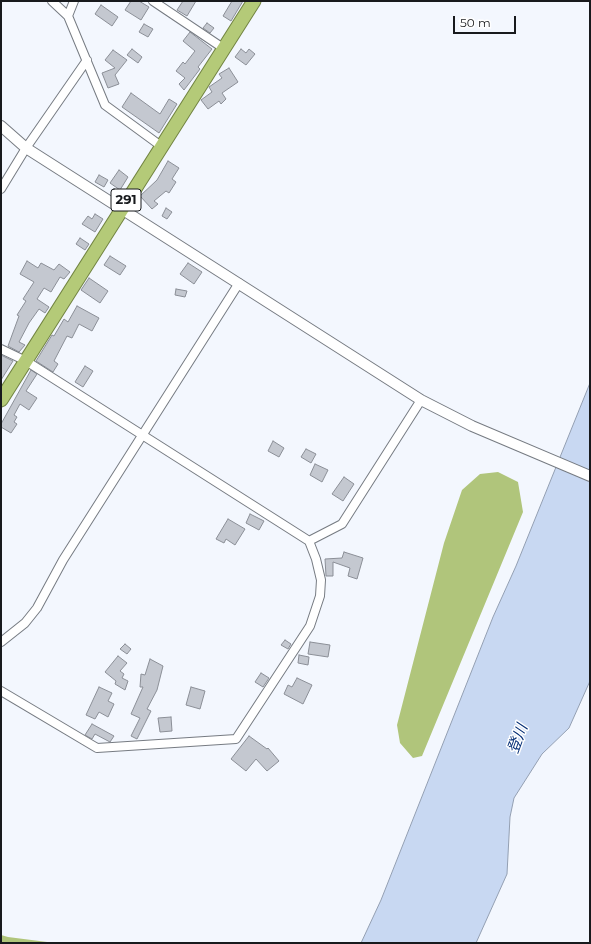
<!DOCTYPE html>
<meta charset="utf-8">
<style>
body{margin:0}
#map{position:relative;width:591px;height:944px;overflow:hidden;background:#f3f7fe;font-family:Montserrat,sans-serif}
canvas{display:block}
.frame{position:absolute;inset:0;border:2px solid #181a1d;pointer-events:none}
.scale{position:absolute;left:453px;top:16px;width:63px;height:18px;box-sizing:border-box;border:2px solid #181a1d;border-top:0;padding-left:5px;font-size:12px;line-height:14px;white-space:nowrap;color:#181a1d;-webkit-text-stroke:3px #fff;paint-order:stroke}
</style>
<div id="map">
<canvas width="591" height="944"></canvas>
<div class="frame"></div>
<div class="scale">50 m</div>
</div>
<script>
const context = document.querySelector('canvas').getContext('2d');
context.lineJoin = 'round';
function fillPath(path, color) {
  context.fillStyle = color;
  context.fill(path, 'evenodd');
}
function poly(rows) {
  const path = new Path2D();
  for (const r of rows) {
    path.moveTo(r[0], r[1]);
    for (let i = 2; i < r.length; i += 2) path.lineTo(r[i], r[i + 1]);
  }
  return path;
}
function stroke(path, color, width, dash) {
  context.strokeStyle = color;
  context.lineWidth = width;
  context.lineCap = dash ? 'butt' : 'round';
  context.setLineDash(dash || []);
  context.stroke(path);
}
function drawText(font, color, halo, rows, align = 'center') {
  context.font = font + ' Montserrat,"Noto Sans JP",sans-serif';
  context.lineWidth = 3;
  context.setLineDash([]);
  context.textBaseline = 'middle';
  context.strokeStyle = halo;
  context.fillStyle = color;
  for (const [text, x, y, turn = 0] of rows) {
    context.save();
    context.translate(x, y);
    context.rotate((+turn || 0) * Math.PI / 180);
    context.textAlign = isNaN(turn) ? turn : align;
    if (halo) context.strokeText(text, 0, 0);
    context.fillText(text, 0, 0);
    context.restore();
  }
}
const forest = poly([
 [498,472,518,482,523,512,422,756,413,758,400,743,397,725,444,543,462,490,480,474],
 [1,935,8,937,55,943,1,943]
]);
const water = poly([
 [590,383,590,681,569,728,542,754,514,798,510,817,507,874,476,943,361,943,381,900,493,617,516,566,590,383]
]);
const building = poly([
 [131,1,139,1,149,7,141,20,125,10,131,1],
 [183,1,196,1,187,16,177,10,183,1],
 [232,1,243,1,231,21,223,16,232,1],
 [101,5,118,17,112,26,95,14,101,5],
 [207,23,214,28,210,33,203,28,207,23],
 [144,24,153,29,148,37,139,32,144,24],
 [190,32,212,49,198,67,200,69,184,90,179,84,185,78,176,71,183,62,185,64,195,51,183,41,190,32],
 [132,49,142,57,138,63,127,55,132,49],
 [241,49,246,53,249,49,255,54,246,65,235,57,241,49],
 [113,50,127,60,115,75,119,84,108,88,102,73,115,68,105,60,113,50],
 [229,68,238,82,222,93,226,99,221,104,219,101,208,109,201,100,212,92,209,87,222,78,219,74,229,68],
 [131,93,160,114,169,99,177,104,159,133,122,107,131,93],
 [168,161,179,168,172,179,176,182,169,193,166,191,154,201,158,204,152,209,140,196,157,180,168,161],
 [119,170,128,177,120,190,110,183,119,170],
 [99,175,108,180,104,187,95,182,99,175],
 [166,208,172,212,167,219,162,216,166,208],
 [95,214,103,219,95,232,82,224,88,216,92,219,95,214],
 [80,238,89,244,85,250,76,244,80,238],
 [110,256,126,266,120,275,104,265,110,256],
 [27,261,38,268,41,263,54,270,59,264,70,272,64,279,60,277,51,292,44,288,37,299,49,307,45,313,39,309,29,323,19,342,25,345,19,352,8,346,19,316,17,315,26,301,23,299,34,282,20,274,27,261],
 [188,263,202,272,194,284,180,274,188,263],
 [89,278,108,291,100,303,81,290,89,278],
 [176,289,187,291,185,297,175,295,176,289],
 [77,306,99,318,92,331,79,324,72,338,67,336,54,361,58,364,53,372,36,361,52,335,54,336,64,319,68,322,77,306],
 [1,355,13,361,1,380,1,355],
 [85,366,93,371,83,387,75,382,85,366],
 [31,370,37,374,26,391,37,398,29,410,20,404,14,415,17,417,14,422,17,424,11,433,1,427,1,424,31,370],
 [273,441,284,448,279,457,268,451,273,441],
 [306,449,316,454,311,463,301,457,306,449],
 [315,464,328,470,322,482,310,475,315,464],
 [344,477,354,484,343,501,332,494,344,477],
 [250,514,264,521,259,530,246,523,250,514],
 [228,519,245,529,235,545,226,539,224,543,216,539,228,519],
 [344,552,363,558,357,579,348,576,350,568,333,562,333,576,326,576,325,559,342,558,344,552],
 [285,640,291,644,288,649,281,645,285,640],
 [310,642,330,645,328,657,308,654,310,642],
 [125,644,131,649,127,654,120,649,125,644],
 [299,655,309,657,308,665,298,663,299,655],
 [118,656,127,663,120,671,124,674,122,678,128,681,125,690,115,684,116,681,105,672,118,656],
 [150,659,163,666,157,690,147,709,151,711,137,739,131,736,140,718,131,714,143,687,140,687,141,674,145,675,150,659],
 [261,673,269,678,263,687,255,682,261,673],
 [297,678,312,685,303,704,284,694,288,685,292,687,297,678],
 [99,687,112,693,108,701,114,704,108,717,99,712,95,719,86,715,99,687],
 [191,687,205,691,200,709,186,705,191,687],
 [171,717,172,731,160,732,158,718,171,717],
 [92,724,114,736,110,742,95,734,92,739,85,735,92,724],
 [249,736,267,749,268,748,279,761,267,771,256,759,246,771,231,759,249,736]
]);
const minor = poly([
 [52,1,68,16,105,105,161,146],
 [153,1,223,48],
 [68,16,74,1],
 [1,189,26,148,87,60],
 [1,349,26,361,309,541,316,559,321,580,320,596,310,626,236,739,97,748,1,691],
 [309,541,342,524,421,400],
 [1,642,25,623,37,608,63,560,239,283]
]);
const tertiary = poly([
 [1,126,26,148,421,400,472,426,590,476]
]);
const trunk = poly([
 [1,400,254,1]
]);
const shields = [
 [126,200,30]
];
const shieldNames = [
 ["291",126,200]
];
const waterNames = [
 ["登川",518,739,-70]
];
fillPath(forest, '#b0c57b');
fillPath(water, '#c8d8f2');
stroke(water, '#939fb2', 1);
fillPath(building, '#c4c8d0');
stroke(building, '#8b8f97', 1);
stroke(minor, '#767b82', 10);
stroke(tertiary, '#767b82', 12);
stroke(trunk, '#728442', 15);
stroke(minor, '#fff', 8);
stroke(tertiary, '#fff', 10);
stroke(trunk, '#b4ca78', 13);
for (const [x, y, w] of shields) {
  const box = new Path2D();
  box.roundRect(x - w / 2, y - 11, w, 22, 3);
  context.fillStyle = '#fff';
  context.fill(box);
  stroke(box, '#181a1d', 1);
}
drawText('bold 13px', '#181a1d', null, shieldNames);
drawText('italic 15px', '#062f76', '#fff', waterNames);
</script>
